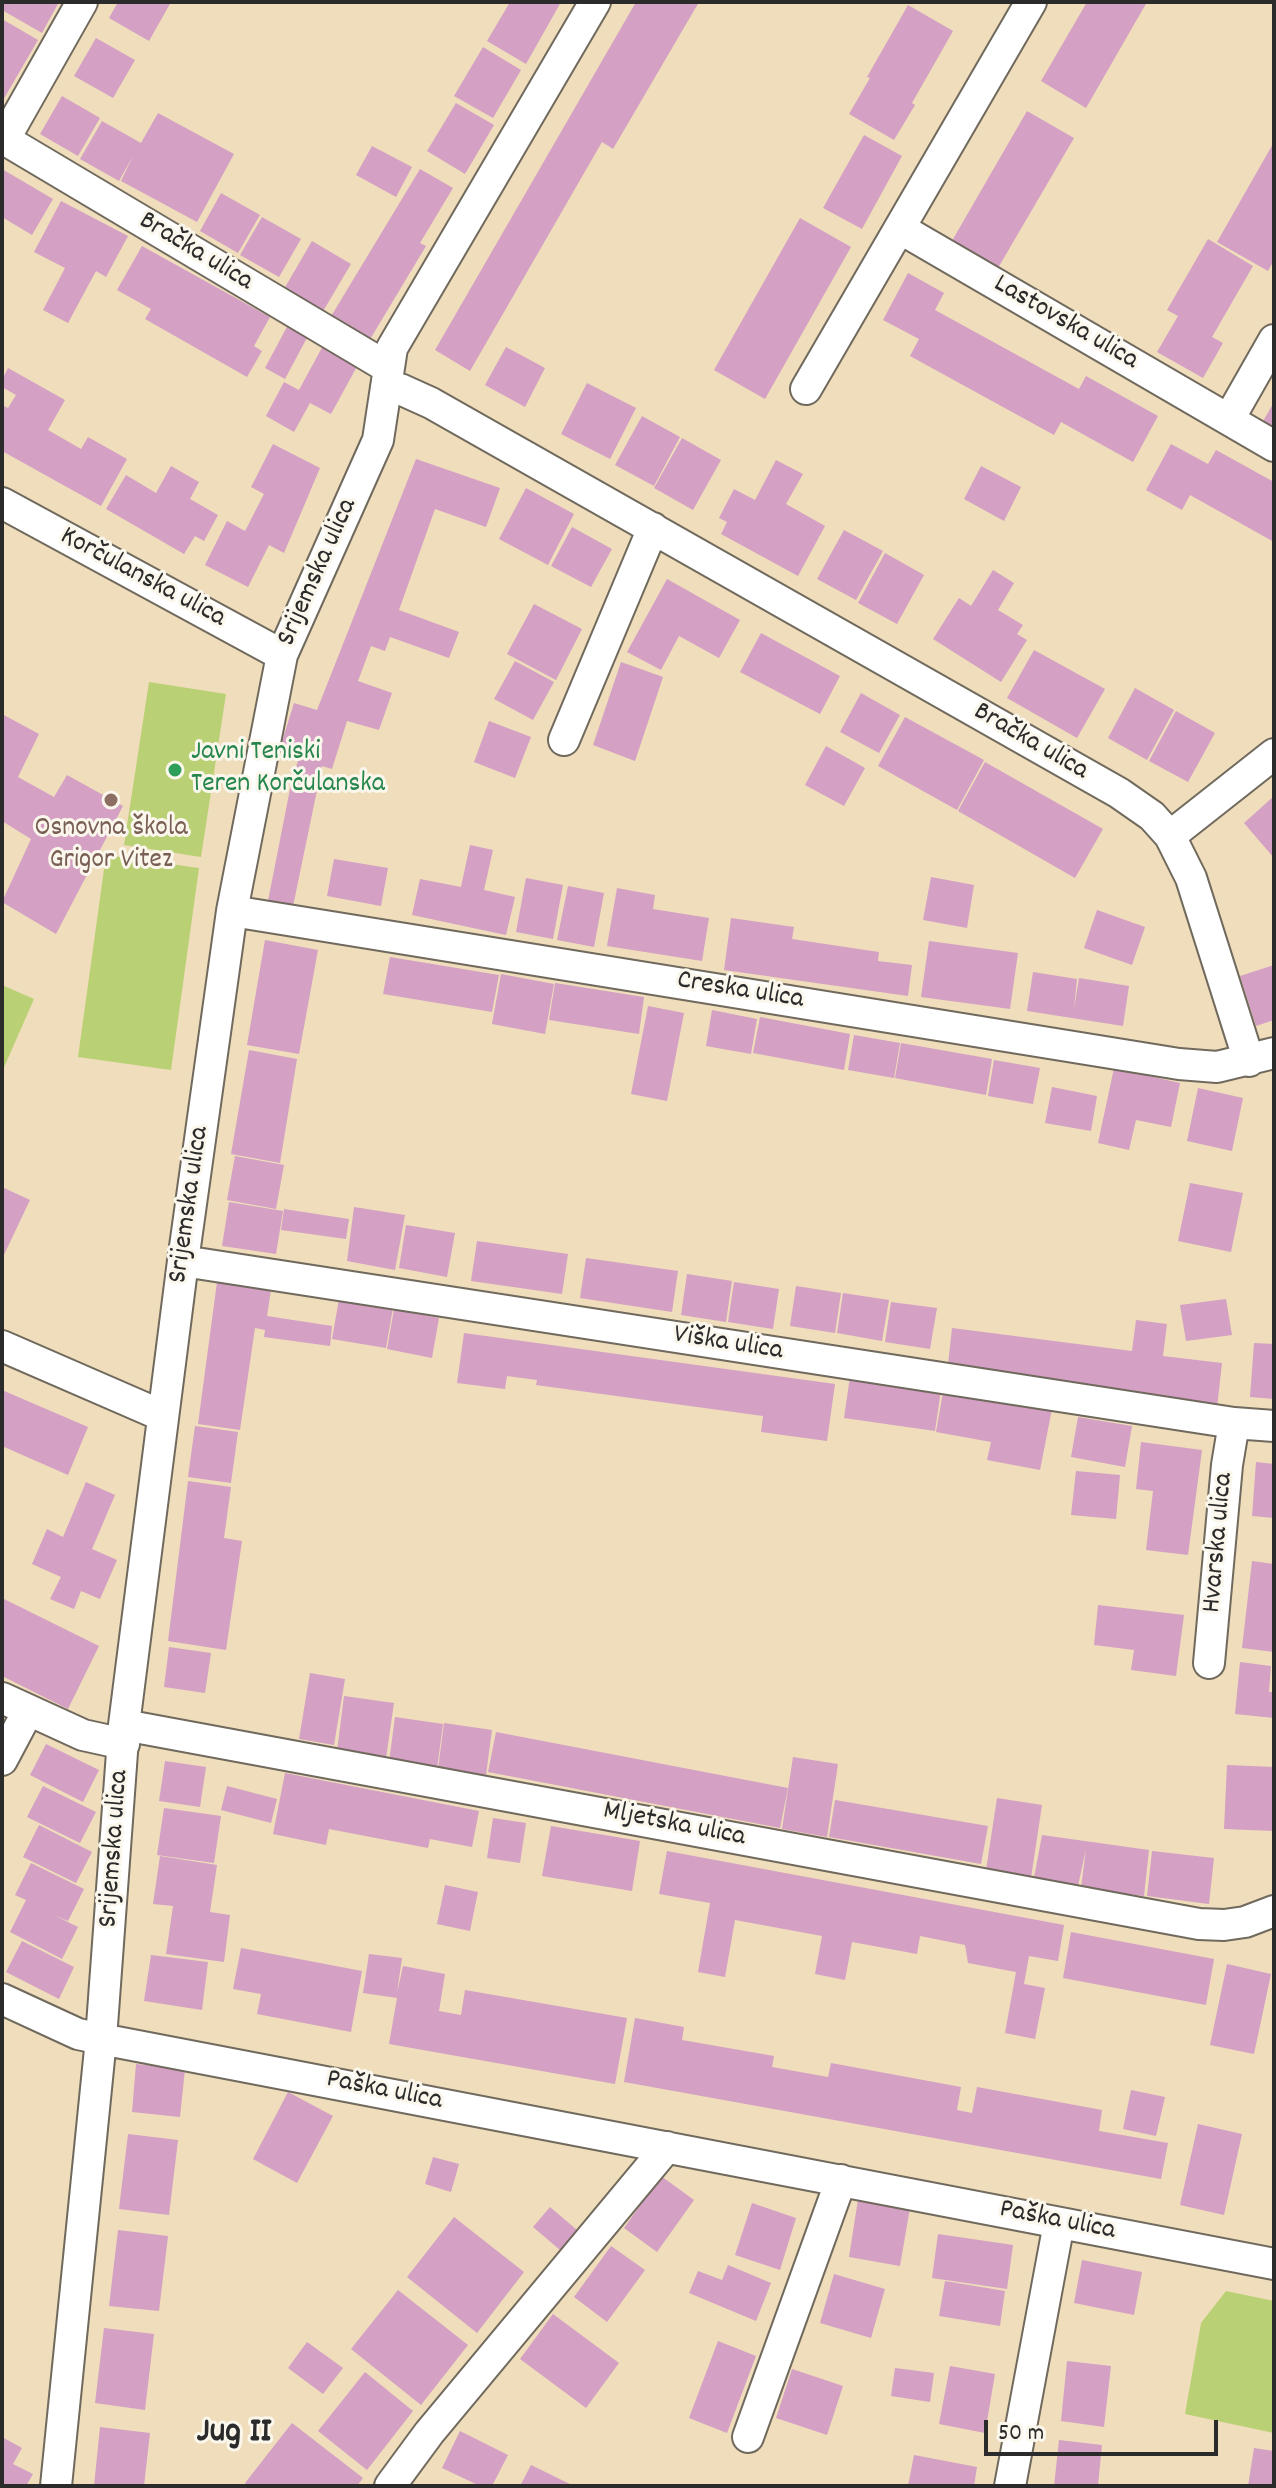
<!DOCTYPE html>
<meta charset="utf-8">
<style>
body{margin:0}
#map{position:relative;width:1276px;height:2488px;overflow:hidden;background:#efddbb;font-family:Dekko,sans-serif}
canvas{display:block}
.frame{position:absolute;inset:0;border:4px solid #2b2b2b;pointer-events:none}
.scale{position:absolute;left:984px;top:2420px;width:234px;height:36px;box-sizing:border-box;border:4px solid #2b2b2b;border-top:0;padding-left:10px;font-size:24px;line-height:28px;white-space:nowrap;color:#2b2b2b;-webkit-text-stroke:6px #fbf7ec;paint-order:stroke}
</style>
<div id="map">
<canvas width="1276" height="2488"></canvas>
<div class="frame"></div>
<div class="scale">50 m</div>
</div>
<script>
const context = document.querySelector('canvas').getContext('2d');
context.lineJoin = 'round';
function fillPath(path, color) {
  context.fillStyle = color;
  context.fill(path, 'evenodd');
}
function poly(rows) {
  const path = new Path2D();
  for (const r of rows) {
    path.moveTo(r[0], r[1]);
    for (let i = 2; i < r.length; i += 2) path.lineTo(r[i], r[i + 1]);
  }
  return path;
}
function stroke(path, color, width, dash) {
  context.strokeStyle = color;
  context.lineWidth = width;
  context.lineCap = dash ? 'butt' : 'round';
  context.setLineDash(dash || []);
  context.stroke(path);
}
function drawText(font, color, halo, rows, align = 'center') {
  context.font = font + ' Dekko,sans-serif';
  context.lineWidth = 6;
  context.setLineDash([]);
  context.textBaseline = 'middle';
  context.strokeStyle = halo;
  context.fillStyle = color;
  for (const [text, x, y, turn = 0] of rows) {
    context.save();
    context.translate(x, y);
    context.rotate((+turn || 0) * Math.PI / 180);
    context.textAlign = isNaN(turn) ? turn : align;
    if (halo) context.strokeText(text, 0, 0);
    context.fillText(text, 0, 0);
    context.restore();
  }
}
const green = poly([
 [149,682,226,694,201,857,124,845],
 [106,855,199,868,171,1070,78,1057],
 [2,985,34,999,2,1072],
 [1226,2291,1274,2301,1274,2433,1185,2414,1201,2323]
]);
const building = poly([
 [2,2,59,2,42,33,2,10],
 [118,2,171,2,149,41,109,18],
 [510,2,561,2,526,64,487,41],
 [636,2,699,2,613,149,602,142,470,371,435,350],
 [1087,2,1147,2,1086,108,1041,81],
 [908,5,953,31,912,103,915,105,894,140,849,114,870,78,867,77],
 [2,19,38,40,2,102],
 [96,38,135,60,113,98,74,76],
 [483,47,521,70,493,118,454,96],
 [62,96,100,118,78,156,40,134],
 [456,103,494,125,465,174,427,151],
 [1027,111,1074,138,991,280,945,253],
 [158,113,234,154,197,222,121,181,133,156,119,181,80,159,102,121,141,143],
 [864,135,902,156,862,229,823,208],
 [1274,142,1274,260,1268,271,1217,242],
 [372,146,412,167,396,197,356,175],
 [2,169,53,199,32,235,2,217],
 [420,169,453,188,420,243,426,246,366,346,327,323],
 [221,193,260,215,238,253,200,231],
 [61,201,128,236,106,277,96,271,68,323,43,310,65,268,34,252],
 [262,217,301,239,279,277,240,255],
 [800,218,851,247,765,399,714,370],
 [1208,239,1253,266,1212,337,1223,343,1203,378,1157,352,1178,316,1167,310],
 [312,241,351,264,322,313,284,289],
 [142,246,270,317,254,346,262,351,247,377,145,319,151,309,117,290],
 [908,273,944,293,935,310,1079,389,1086,376,1158,416,1133,462,1061,422,1054,435,910,356,919,339,883,320],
 [289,323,309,334,285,379,265,368],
 [325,342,360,361,331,414,310,403,294,432,266,416,284,382,299,390],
 [506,347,545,368,525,407,485,385],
 [8,368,65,400,48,430,81,449,88,437,127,459,101,506,2,451,2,405,8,408,16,395,2,387,2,380],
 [587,383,636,408,610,459,561,434],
 [1274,402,1274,429,1262,423],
 [642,416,680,437,654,486,615,465],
 [682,438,721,460,693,510,654,488],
 [273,444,320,468,284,553,269,545,248,587,205,565,227,521,245,531,264,494,251,487],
 [1171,444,1208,464,1216,450,1274,482,1274,542,1190,495,1182,510,1146,490],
 [416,459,500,488,486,527,435,509,399,610,459,632,449,658,390,637,385,651,371,646,358,681,392,693,379,730,347,721,332,769,322,766,291,916,266,911,291,784,300,754,280,748,294,703,317,710],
 [776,460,803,474,786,504,825,526,798,576,721,534,727,522,719,518,734,489,755,500],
 [171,466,199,482,190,499,218,515,204,541,195,536,184,554,106,509,126,475,156,493],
 [981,466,1021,487,1004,521,964,499],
 [526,488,574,514,548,565,499,539],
 [572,527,612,549,591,587,551,566],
 [844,530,883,551,856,600,817,579],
 [885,553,924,575,897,624,858,603],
 [993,570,1014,583,998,610,1023,625,1017,634,1027,640,1001,682,933,639,959,598,971,606],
 [667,579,740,620,719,658,679,636,661,670,627,652],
 [534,604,582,629,556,680,507,654],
 [761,633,840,676,820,714,740,672],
 [1034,650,1105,689,1077,738,1007,698],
 [515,661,554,682,533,720,494,699],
 [621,662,663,677,635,761,593,745],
 [1135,688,1174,710,1147,760,1108,738],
 [861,693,900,715,879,753,840,732],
 [1176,711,1215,733,1188,782,1149,761],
 [2,714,39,734,18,777,54,797,67,775,123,806,56,934,2,902,31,839,2,821],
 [905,717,984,760,957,810,878,766],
 [489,721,531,737,515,778,474,762],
 [826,746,865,768,844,806,805,785],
 [985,762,1103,829,1075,878,958,811],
 [1274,796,1274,858,1244,823],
 [470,845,493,850,484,890,515,897,506,935,412,915,420,879,461,887],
 [334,859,388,868,381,906,327,896],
 [931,877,974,885,967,928,923,920],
 [526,878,563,885,553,939,516,932],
 [568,886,604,893,594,947,557,940],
 [617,888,655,895,653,909,709,918,702,961,607,946],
 [1097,910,1145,927,1132,965,1084,948],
 [731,918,794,927,792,939,879,952,878,961,912,965,908,996,724,970],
 [265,940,318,950,299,1054,247,1045],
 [929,941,1018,953,1010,1009,921,997],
 [390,957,499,975,492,1012,383,994],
 [1274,965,1274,1020,1256,1026,1240,976],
 [1033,972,1077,979,1074,1009,1079,978,1129,986,1123,1026,1027,1011],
 [501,974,554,984,545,1034,492,1024],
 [555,983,644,997,639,1034,549,1020],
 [648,1006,684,1013,667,1101,631,1094],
 [712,1010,757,1019,751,1054,706,1046],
 [760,1017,850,1034,844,1070,753,1053],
 [854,1035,900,1043,894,1078,848,1070],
 [901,1043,992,1059,986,1095,895,1078],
 [249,1050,297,1059,280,1163,231,1154],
 [994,1060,1040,1068,1033,1104,988,1096],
 [1114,1068,1180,1083,1171,1127,1136,1120,1129,1150,1098,1143],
 [1052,1087,1097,1096,1091,1131,1045,1123],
 [1198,1088,1243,1098,1232,1151,1187,1141],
 [235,1156,284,1165,276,1209,227,1200],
 [1190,1183,1243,1193,1231,1252,1178,1241],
 [2,1187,30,1200,2,1259],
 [229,1202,283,1211,276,1254,222,1246],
 [354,1207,405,1215,395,1270,347,1261],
 [284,1209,349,1219,346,1239,281,1230],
 [406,1225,455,1233,447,1277,399,1268],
 [477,1241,568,1254,562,1294,471,1281],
 [586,1258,678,1271,672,1312,580,1298],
 [687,1274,732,1281,726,1322,681,1315],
 [217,1282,271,1290,267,1316,332,1326,330,1346,264,1337,265,1330,255,1328,240,1430,198,1424],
 [734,1282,779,1289,773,1329,728,1322],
 [796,1286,841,1293,835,1333,790,1326],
 [843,1293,889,1300,882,1341,837,1333],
 [339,1299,393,1308,386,1348,332,1339],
 [1226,1299,1232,1335,1186,1341,1180,1305],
 [891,1302,937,1308,930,1349,885,1342],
 [394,1309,439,1318,432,1358,387,1349],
 [1136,1320,1167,1324,1163,1356,1222,1363,1217,1408,947,1374,952,1328,1132,1351],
 [464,1333,835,1384,827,1441,761,1432,763,1416,536,1385,537,1380,507,1376,505,1389,457,1383],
 [1254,1343,1274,1344,1274,1399,1250,1397],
 [850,1377,941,1390,935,1431,844,1418],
 [2,1390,88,1427,68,1475,2,1446],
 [943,1392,1052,1409,1040,1470,987,1460,991,1442,936,1432],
 [1078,1417,1132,1426,1125,1467,1071,1457],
 [195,1426,238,1432,231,1483,188,1477],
 [1141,1442,1202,1450,1188,1555,1146,1550,1153,1491,1136,1489],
 [1256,1462,1274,1464,1274,1518,1252,1516],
 [1076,1471,1120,1475,1116,1519,1071,1515],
 [188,1481,231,1487,224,1538,242,1541,226,1650,168,1641],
 [86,1482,115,1495,92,1549,117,1560,100,1599,81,1591,74,1609,50,1599,61,1577,32,1564,47,1529,63,1537],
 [1252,1561,1274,1564,1274,1652,1242,1648],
 [2,1598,99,1646,68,1709,2,1676],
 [1098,1605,1184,1615,1176,1676,1131,1670,1134,1650,1094,1645],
 [169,1647,211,1653,205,1693,164,1687],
 [1240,1662,1271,1666,1269,1692,1274,1692,1274,1718,1235,1714],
 [310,1673,345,1679,334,1745,299,1739],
 [344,1696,394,1703,386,1758,337,1751],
 [395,1717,443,1724,437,1769,389,1762],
 [444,1723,492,1730,486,1775,438,1769],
 [496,1732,788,1788,780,1828,488,1772],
 [46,1744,99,1770,83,1802,30,1775],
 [793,1757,838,1764,827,1837,782,1829],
 [165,1761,206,1767,200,1807,159,1801],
 [1227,1765,1274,1767,1274,1831,1224,1829],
 [285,1773,479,1811,472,1847,430,1839,428,1848,329,1829,326,1845,273,1834],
 [43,1786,96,1812,80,1843,27,1817],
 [227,1786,277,1799,271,1823,221,1810],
 [997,1798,1042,1805,1031,1878,986,1870],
 [835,1800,988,1826,981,1864,829,1837],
 [164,1808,221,1816,214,1863,157,1855],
 [493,1818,526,1823,520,1863,487,1858],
 [39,1825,92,1852,76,1883,23,1857],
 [551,1826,640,1841,632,1891,542,1876],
 [1042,1835,1149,1850,1144,1896,1081,1888,1086,1849,1078,1886,1034,1878],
 [667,1851,1064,1925,1058,1961,1029,1956,1024,1984,1045,1988,1035,2039,1005,2033,1016,1972,968,1963,965,1945,920,1936,917,1954,852,1942,845,1980,815,1974,822,1936,735,1920,725,1977,698,1972,710,1903,659,1894],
 [1152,1851,1214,1858,1209,1904,1147,1896],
 [160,1856,217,1865,210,1912,230,1915,224,1962,166,1954,173,1906,153,1904],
 [31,1863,84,1889,68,1921,54,1915,78,1927,62,1959,10,1932,26,1900,15,1895],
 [445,1885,478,1892,470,1931,437,1924],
 [1071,1932,1214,1959,1206,2005,1063,1978],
 [22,1941,74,1967,59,1999,6,1972],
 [241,1948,362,1971,351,2032,257,2014,261,1994,233,1989],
 [369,1954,402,1958,397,1993,403,1966,445,1974,439,2011,461,2015,465,1990,627,2018,615,2084,389,2044,397,1998,363,1993],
 [151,1955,208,1962,202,2010,144,2001],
 [1227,1964,1271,1974,1254,2054,1210,2045],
 [635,2018,684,2027,682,2040,774,2056,772,2067,828,2077,831,2063,961,2087,957,2110,972,2113,977,2087,1102,2110,1099,2131,1168,2143,1161,2179,624,2082],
 [136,2064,185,2069,180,2117,132,2112],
 [1131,2090,1165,2097,1156,2136,1123,2129],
 [288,2092,333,2116,297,2183,253,2159],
 [1198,2124,1242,2134,1224,2215,1180,2205],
 [128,2134,178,2140,169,2215,119,2209],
 [433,2157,459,2164,451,2192,425,2184],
 [661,2176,694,2200,657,2252,624,2228],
 [859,2193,911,2202,900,2266,849,2257],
 [752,2203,796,2218,780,2270,735,2255],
 [550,2207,577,2230,560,2250,533,2227],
 [454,2217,524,2272,477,2333,407,2277],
 [118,2230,168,2236,159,2311,109,2306],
 [938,2234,1013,2245,1007,2289,932,2278],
 [611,2246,645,2270,607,2322,574,2297],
 [1082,2260,1142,2272,1134,2315,1074,2303],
 [728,2265,771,2283,756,2321,689,2293,698,2271,722,2280],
 [834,2274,885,2289,871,2338,820,2323],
 [945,2281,1005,2291,1000,2326,939,2316],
 [398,2290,468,2345,421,2405,351,2349],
 [553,2314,619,2363,586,2408,520,2359],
 [104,2328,154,2334,145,2410,95,2403],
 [718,2341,756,2356,727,2433,689,2418],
 [307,2342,343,2368,323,2394,288,2368],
 [1067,2361,1111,2366,1104,2427,1061,2421],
 [950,2366,995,2374,985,2433,939,2424],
 [895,2368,934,2373,930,2402,891,2396],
 [792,2369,843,2386,827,2435,776,2418],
 [365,2372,413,2411,367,2470,318,2431],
 [292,2423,363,2478,357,2486,248,2486,245,2483],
 [100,2427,150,2433,144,2486,94,2486],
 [460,2431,508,2455,492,2486,480,2486,442,2468],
 [2,2437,22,2448,13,2464,33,2474,26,2486,2,2486],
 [1059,2440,1102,2445,1098,2486,1054,2486],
 [1254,2448,1274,2451,1274,2486,1248,2486],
 [914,2455,977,2467,974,2486,908,2486],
 [531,2465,574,2486,520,2486]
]);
const minor = poly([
 [2,138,387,367],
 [4,140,82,2],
 [901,229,1274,446],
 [386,387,400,389,431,403,1119,793,1152,816,1170,836,1191,878,1249,1061],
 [806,389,1031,2],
 [1229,419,1274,340],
 [2,503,282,655],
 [564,740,653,528],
 [1170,836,1274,754],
 [232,911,1179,1064,1217,1067,1274,1053],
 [183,1261,1234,1423,1274,1426],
 [2,1346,163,1416],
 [1209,1663,1227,1465,1234,1423],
 [2,1698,83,1735,124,1744],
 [124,1725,1199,1924,1224,1925,1245,1922,1274,1911],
 [2,1760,28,1711],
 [2,1999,78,2034,101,2039,1274,2264],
 [748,2437,841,2180],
 [56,2486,101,2039,124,1725,183,1261,232,911,282,655,378,440,392,348,595,2],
 [390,2486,429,2433,667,2147],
 [1010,2486,1059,2223]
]);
const markers = [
 [175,770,8,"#2e9e5b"],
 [111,800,8,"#8d6e63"]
];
const streetNames = [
 ["Bračka ulica",195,253,31],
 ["Lastovska ulica",1065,324,30],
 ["Srijemska ulica",319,573,-66],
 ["Korčulanska ulica",142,579,28],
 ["Bračka ulica",1030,743,30],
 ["Creska ulica",740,992,9],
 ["Srijemska ulica",191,1205,-82],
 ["Viška ulica",728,1345,9],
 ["Hvarska ulica",1220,1543,-85],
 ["Mljetska ulica",674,1826,11],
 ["Srijemska ulica",116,1849,-86],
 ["Paška ulica",384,2092,11],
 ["Paška ulica",1057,2222,11]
];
const leisureNames = [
 ["Javni Teniski",191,754],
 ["Teren Korčulanska",191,786]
];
const educationNames = [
 ["Osnovna škola",111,830],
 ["Grigor Vitez",111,862]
];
const districtNames = [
 ["Jug II",234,2435]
];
fillPath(green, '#bad074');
fillPath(building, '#d4a0c4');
stroke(minor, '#70695d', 34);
stroke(minor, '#fff', 30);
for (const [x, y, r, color] of markers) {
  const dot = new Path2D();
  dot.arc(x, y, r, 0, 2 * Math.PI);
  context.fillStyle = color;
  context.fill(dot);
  stroke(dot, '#fbf7ec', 3);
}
drawText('28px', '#2b2b2b', '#fbf7ec', streetNames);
drawText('28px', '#27864d', '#fbf7ec', leisureNames, 'left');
drawText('28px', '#785e54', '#fbf7ec', educationNames);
drawText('bold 36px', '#2b2b2b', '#fbf7ec', districtNames);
</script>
